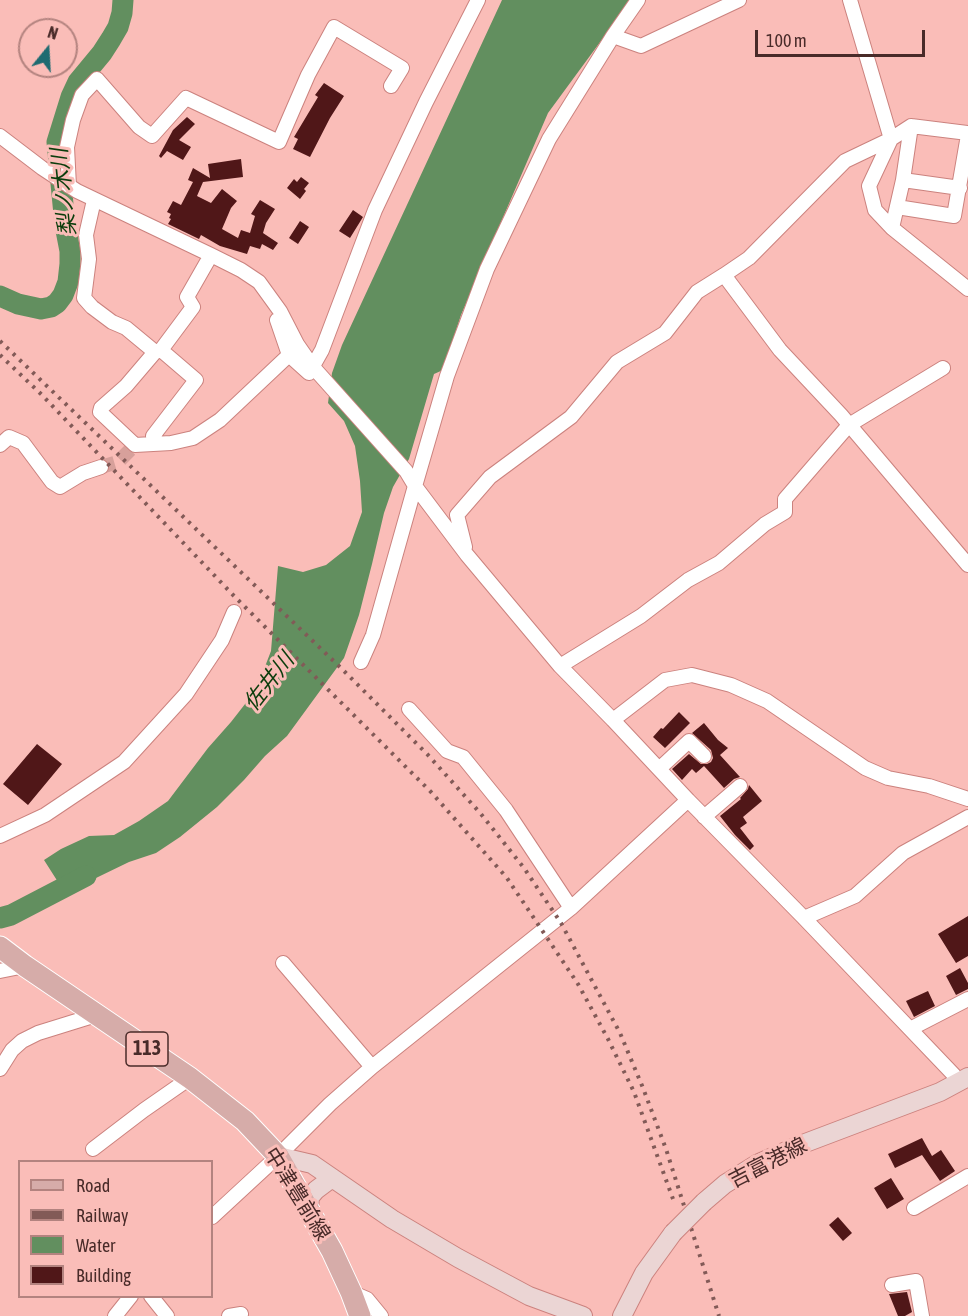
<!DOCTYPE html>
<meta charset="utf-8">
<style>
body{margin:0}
#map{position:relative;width:968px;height:1316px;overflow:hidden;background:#fabdb8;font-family:"Asap Condensed",sans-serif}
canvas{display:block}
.legend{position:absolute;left:18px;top:1160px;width:195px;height:138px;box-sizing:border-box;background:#fabdb8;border:2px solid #b3837f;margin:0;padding:8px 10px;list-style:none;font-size:18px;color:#492b29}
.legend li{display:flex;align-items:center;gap:12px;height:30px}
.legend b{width:30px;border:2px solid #b3837f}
.north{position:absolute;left:18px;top:18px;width:60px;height:60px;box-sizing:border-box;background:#fabdb8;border:2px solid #b3837f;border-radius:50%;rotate:18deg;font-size:16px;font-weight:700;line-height:24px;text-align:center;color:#492b29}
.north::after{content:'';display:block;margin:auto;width:21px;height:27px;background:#1f6b71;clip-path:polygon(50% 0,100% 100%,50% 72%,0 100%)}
.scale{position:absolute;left:755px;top:30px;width:170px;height:27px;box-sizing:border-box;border:3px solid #492b29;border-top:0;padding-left:8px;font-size:18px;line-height:21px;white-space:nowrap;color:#492b29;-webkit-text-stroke:4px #fabdb8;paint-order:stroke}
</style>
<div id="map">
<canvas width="968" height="1316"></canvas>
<ul class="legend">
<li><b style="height:8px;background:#d6aca9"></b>Road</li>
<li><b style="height:8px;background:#825a57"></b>Railway</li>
<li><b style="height:16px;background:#628f5f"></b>Water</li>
<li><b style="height:16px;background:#501718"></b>Building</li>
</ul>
<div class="north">N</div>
<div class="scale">100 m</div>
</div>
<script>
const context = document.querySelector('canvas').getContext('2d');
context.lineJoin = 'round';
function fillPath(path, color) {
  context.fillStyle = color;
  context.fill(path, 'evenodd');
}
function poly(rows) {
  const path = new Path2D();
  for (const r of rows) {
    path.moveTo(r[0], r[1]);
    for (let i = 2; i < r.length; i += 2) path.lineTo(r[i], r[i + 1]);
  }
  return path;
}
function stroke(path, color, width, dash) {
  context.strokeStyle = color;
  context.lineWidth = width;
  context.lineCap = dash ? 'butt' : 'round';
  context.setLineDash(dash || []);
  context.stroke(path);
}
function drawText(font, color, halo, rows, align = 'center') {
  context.font = font + ' "Asap Condensed","Noto Sans JP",sans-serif';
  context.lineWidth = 6;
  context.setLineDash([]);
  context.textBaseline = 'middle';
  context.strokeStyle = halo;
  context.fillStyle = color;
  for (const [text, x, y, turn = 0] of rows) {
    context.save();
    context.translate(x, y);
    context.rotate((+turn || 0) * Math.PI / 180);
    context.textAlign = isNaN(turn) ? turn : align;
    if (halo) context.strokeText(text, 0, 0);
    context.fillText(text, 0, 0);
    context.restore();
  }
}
const water = poly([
 [502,0,631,0,548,113,461,315,443,370,434,374,409,459,393,487,384,513,372,564,359,615,344,658,287,736,265,756,244,780,217,807,180,837,156,853,129,862,65,893,44,860,61,849,89,836,114,835,139,821,168,801,208,748,231,722,256,690,271,651,278,566,303,572,326,565,350,546,362,512,360,481,355,446,344,421,328,403,332,373,342,345]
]);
const river = poly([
 [0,296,18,304,41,309,51,307,57,303,63,295,68,282,70,264,70,251,65,225,57,142,71,97,78,82,102,53,111,39,118,27,122,13,123,0],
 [0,918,11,915,86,876]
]);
const building = poly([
 [324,83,344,96,330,118,310,157,293,149,298,139,294,137,318,97,315,95],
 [187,117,195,124,179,140,191,147,183,160,167,151,161,158,159,156,173,130],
 [241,159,243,177,203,182,197,196,211,203,222,189,237,201,231,208,222,229,238,238,241,230,250,233,255,216,251,214,260,200,275,209,266,223,263,233,278,243,273,250,262,244,260,249,250,246,247,254,220,246,201,235,199,239,168,224,171,219,169,218,171,214,167,212,173,201,181,205,193,182,188,180,193,168,210,178,208,164],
 [301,177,309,183,304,189,306,191,300,199,287,188,294,179,297,182],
 [353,210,363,217,350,238,339,231],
 [300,221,309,227,298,244,289,238],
 [679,712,690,723,665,748,653,737,661,728,663,729],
 [704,723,718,740,728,748,720,755,740,777,734,779,724,788,704,766,696,773,692,769,682,780,672,769,689,754,701,764,707,764,711,762,713,758,711,750,692,733],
 [37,744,62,764,28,805,3,784],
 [749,785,762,801,743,817,747,823,740,828,754,846,750,850,735,835,720,816,741,799,740,798,748,789],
 [968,916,968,956,956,963,938,934],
 [960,968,968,983,968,989,956,995,946,976],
 [928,991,935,1006,914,1017,906,1001],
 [922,1138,932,1156,941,1150,955,1171,940,1181,922,1155,895,1168,888,1154],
 [891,1178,904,1199,887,1209,874,1188],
 [838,1217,852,1233,843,1241,829,1225],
 [907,1292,912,1312,905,1316,898,1316,889,1294]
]);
const streetTunnel = poly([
 [101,467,118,462,135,445]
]);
const street = poly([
 [850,0,891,139,869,186,875,210,892,228,968,289],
 [613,36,641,46,739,0],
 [0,136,42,168,77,191,211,255,241,270,259,282,280,311,297,344,313,367,406,471,415,486,467,555,560,666,613,720,688,800,804,918,954,1075],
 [903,180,960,188],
 [69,186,67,147,73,120,82,95,97,79,139,127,152,136,186,98,279,142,308,75,334,27,402,68,391,86],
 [94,200,86,235,89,259,84,298,92,307,112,322,126,328,155,352,161,350,196,380,153,436],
 [897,207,954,216,968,135],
 [892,228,903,180,911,126],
 [724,275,749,258,845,161,891,139,911,126,968,133],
 [277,320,289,355],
 [161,350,193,307,187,297,211,255],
 [155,352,126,386,101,408,100,412,135,445,171,443,193,438,220,420,289,355,309,373,322,350,375,210,426,102,478,0],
 [0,445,9,437,23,443,52,482,60,487,83,473,101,467],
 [465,547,457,515,490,477,571,417,617,362,665,333,697,292,724,275,780,350,841,415,968,565],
 [361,662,373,635,415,486,447,376,487,269,549,139,613,36,638,0],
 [560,666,641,616,688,580,719,563,765,524,785,512,785,499,849,425,943,368],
 [409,709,447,751,463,757,506,810,571,908],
 [613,720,665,680,692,675,731,685,767,701,865,768,888,778,929,786,968,799],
 [659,769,689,741,704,756],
 [704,817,740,786],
 [0,836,45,815,124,762,186,694,222,640,234,612],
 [804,918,855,896,903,853,968,817],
 [283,963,372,1067],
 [0,971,25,966],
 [910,1029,968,999],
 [0,1069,12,1050,22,1041,38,1033,96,1015],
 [93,1149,144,1110,190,1078],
 [914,1208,968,1176],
 [212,1217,278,1156,330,1104,372,1067,571,908,688,800],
 [892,1285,916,1281,922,1316],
 [351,1292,367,1299,381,1316],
 [151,1296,167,1316],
 [115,1316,131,1296],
 [229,1316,241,1314]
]);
const secondary = poly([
 [278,1156,312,1164,392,1219,458,1258,529,1296,583,1316],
 [704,1202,725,1184,757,1164,800,1145,940,1092,968,1077],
 [309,1209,310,1197,316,1190,332,1178],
 [622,1316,644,1273,673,1233]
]);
const primary = poly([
 [0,947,25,966,190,1078,245,1121,278,1156,332,1251,351,1292,360,1316]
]);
const rail = poly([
 [0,341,343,670,428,755,481,814,524,868,561,923,620,1033,643,1088,666,1149,719,1316],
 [0,355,42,395,235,597,431,792,507,878,578,984,608,1039,634,1092,673,1199]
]);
const secondaryBridge = poly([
 [673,1233,704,1202]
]);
const shields = [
 [147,1049,42]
];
const shieldNames = [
 ["113",147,1049]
];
const streetNames = [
 ["吉富港線",768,1163,-27],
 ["中津豊前線",297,1194,58]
];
const waterNames = [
 ["梨ノ木川",64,192,-96],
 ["佐井川",269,682,-52]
];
fillPath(water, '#628f5f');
stroke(river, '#628f5f', 21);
fillPath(building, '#501718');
stroke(streetTunnel, '#d7a09b', 14, [14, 7]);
stroke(street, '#cb827e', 16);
stroke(secondary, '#cb827e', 20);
stroke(primary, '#fff', 23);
stroke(street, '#fff', 14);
stroke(secondary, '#ebd5d4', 18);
stroke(primary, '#d6aca9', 21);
stroke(rail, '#825a57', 4, [3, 6]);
stroke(secondaryBridge, '#cb827e', 20, []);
stroke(secondaryBridge, '#ebd5d4', 18);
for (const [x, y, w] of shields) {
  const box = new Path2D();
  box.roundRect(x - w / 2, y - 17, w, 34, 4.5);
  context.fillStyle = '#fabdb8';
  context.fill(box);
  stroke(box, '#492b29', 1.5);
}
drawText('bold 20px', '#492b29', null, shieldNames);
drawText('21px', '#492b29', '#fabdb8', streetNames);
drawText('italic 22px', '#0b3d0c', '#fabdb8', waterNames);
</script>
